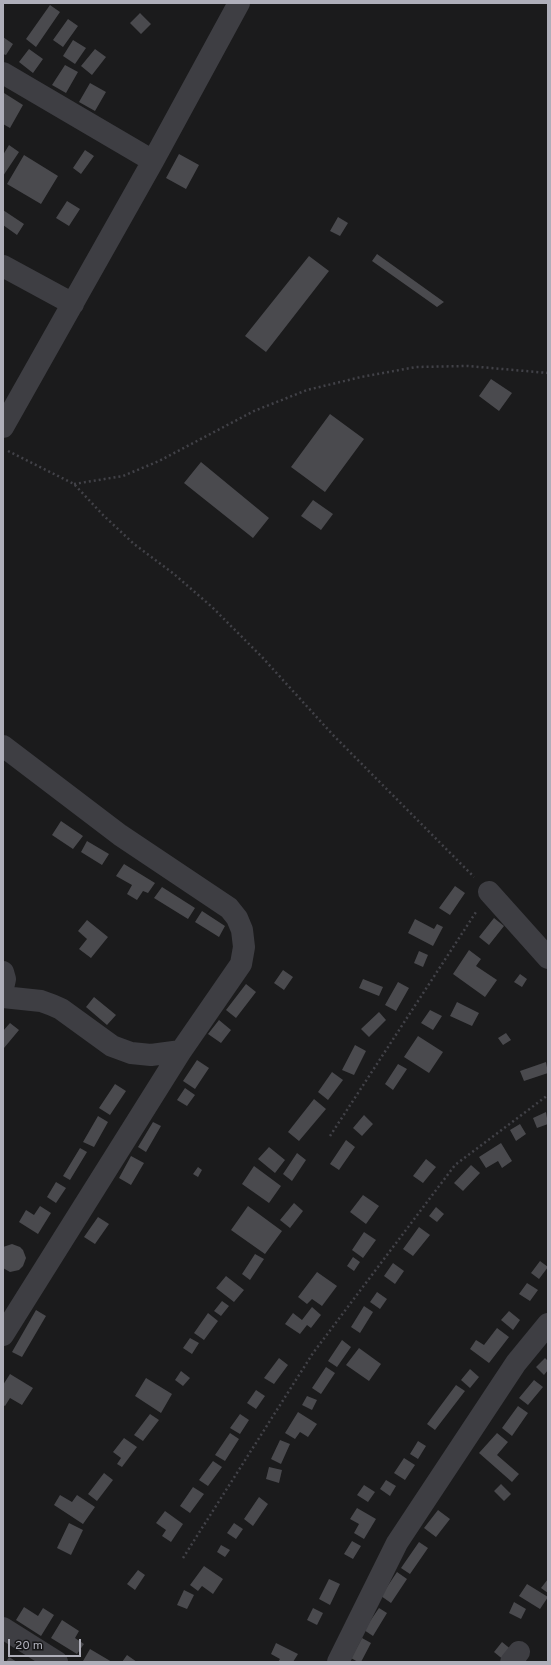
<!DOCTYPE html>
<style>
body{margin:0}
#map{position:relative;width:551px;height:1665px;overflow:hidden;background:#1b1b1c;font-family:Overpass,sans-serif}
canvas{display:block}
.frame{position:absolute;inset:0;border:4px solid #afafba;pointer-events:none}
.scale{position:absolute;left:8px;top:1639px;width:73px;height:18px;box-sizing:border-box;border:2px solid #afafba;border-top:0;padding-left:5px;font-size:12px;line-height:14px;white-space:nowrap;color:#afafba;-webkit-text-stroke:3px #161617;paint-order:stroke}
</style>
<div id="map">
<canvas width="551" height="1665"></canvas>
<div class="frame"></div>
<div class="scale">20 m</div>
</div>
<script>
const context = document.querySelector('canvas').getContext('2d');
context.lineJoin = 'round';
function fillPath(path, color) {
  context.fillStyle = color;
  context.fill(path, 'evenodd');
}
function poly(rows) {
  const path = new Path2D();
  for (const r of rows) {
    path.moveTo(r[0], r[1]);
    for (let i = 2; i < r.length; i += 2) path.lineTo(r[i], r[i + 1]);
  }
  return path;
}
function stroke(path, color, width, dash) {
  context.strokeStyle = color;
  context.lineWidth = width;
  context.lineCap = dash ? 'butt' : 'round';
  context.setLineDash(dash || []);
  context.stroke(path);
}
const building = poly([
 [50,5,60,12,36,47,26,39],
 [140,13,151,24,141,34,130,23],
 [68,19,78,26,63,47,53,40],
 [3,37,13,44,6,55,3,54],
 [73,40,86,48,75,64,63,56],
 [29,49,43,59,33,73,19,62],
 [95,49,106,57,92,75,81,66],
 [65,65,78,72,66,93,52,85],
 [90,83,106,92,95,111,79,102],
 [4,93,23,105,10,128,3,124],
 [9,145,19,152,3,176,3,155],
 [85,150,94,156,81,174,73,168],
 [179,154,199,165,186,189,166,178],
 [24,155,58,176,41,204,7,184],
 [67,201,80,209,69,226,56,218],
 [3,210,24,224,17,235,3,225],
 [338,217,348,223,340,236,330,231],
 [377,254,444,302,437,307,372,261],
 [309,256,329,271,266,352,245,336],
 [491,379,512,393,499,411,479,396],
 [330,414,364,439,325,492,291,467],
 [201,462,269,518,253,538,184,483],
 [313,500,333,514,321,530,301,516],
 [61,821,83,836,73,849,52,835],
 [87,841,109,854,102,865,81,852],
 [124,864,155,883,148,893,143,891,137,900,127,894,132,885,116,876],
 [455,886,465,893,450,915,439,908],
 [162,887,195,908,188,919,154,898],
 [202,911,225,926,219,937,195,922],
 [494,918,504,926,489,945,479,937],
 [415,919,434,929,437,924,443,927,433,946,408,933],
 [87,920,108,937,91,958,79,949,87,939,78,931],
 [469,950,481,959,476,966,497,980,485,997,453,974],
 [419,951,428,955,423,967,414,963],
 [283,970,293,977,284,990,274,983],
 [520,974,527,979,522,987,514,982],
 [363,979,383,987,379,996,359,988],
 [398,982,409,988,396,1011,385,1005],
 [246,984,256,992,236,1018,226,1010],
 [94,997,116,1015,107,1025,86,1007],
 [457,1002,479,1013,472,1026,450,1016],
 [430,1010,442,1016,433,1030,421,1023],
 [379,1012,386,1020,369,1037,361,1029],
 [219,1020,231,1030,221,1043,208,1034],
 [10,1023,19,1030,4,1048,3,1031],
 [506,1033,511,1040,503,1045,498,1038],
 [418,1036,443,1052,429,1073,404,1057],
 [355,1045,366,1051,354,1075,342,1070],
 [197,1060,209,1068,195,1089,183,1081],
 [546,1062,548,1073,524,1081,520,1071],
 [398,1064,407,1069,393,1090,385,1084],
 [332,1072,343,1080,328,1100,318,1092],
 [115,1084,126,1091,110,1115,99,1108],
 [185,1088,195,1095,187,1106,177,1100],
 [314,1099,326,1109,299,1141,288,1132],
 [546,1112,548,1124,537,1128,533,1118],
 [364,1115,373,1124,362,1136,353,1128],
 [98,1116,108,1122,94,1147,83,1142],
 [153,1122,161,1126,146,1152,138,1147],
 [520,1124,526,1134,516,1141,510,1130],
 [346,1140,355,1147,339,1170,330,1164],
 [501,1143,512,1161,502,1168,498,1161,486,1168,479,1157],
 [269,1147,285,1160,275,1173,258,1159],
 [80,1148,87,1152,70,1180,63,1176],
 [297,1153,306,1160,292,1181,283,1174],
 [131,1156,144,1163,131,1185,119,1178],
 [426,1159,436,1167,423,1183,413,1176],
 [471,1165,480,1173,463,1191,454,1183],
 [254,1166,281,1186,269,1203,242,1184],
 [198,1167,202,1170,198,1177,193,1174],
 [56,1182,66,1188,56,1203,47,1197],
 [363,1195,379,1206,366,1224,350,1212],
 [294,1203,303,1211,290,1228,280,1220],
 [40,1206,51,1213,38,1234,19,1222,26,1210,34,1215],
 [248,1206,282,1231,265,1254,231,1230],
 [436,1207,444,1214,437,1222,429,1216],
 [98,1217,109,1224,95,1244,84,1237],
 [419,1227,430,1235,413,1256,403,1249],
 [364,1232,376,1240,363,1258,352,1250],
 [12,1244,20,1247,23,1250,26,1258,23,1266,19,1270,10,1272,3,1268,3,1247],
 [255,1254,264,1259,250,1280,242,1274],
 [353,1257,360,1262,354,1271,347,1266],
 [540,1261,548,1267,539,1279,531,1273],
 [393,1263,404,1271,395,1284,384,1276],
 [317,1272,337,1286,322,1306,312,1299,307,1304,298,1297],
 [226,1276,244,1290,234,1302,216,1288],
 [527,1283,538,1290,530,1301,519,1294],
 [377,1292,387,1299,380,1309,370,1302],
 [222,1301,229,1306,221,1316,214,1311],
 [364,1306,373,1312,360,1333,351,1327],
 [312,1307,321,1315,311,1328,307,1325,300,1334,285,1324,293,1313,302,1320],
 [36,1310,46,1316,22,1357,12,1352],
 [509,1311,520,1320,513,1330,501,1320],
 [208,1313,218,1321,204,1340,194,1333],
 [497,1328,509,1337,489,1363,470,1349,476,1340,484,1345],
 [190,1338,199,1343,192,1354,183,1348],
 [342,1340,351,1347,337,1367,328,1361],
 [359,1348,381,1364,369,1381,346,1365],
 [279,1358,288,1365,274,1384,264,1378],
 [545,1358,548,1361,548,1370,544,1375,536,1367],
 [326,1367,335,1373,321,1394,312,1388],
 [470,1369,479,1377,470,1388,461,1380],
 [181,1371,190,1378,183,1386,175,1380],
 [10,1374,33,1388,22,1405,10,1398,5,1406,3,1405,3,1385],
 [146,1378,172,1394,161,1413,135,1396],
 [534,1380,543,1387,528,1405,519,1398],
 [456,1385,465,1391,435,1430,427,1424],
 [256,1390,265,1396,256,1409,247,1403],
 [307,1396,317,1400,312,1410,302,1405],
 [518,1406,528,1413,512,1436,502,1428],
 [298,1412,317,1424,308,1437,300,1432,295,1439,285,1433],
 [150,1414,159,1420,143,1441,134,1435],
 [240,1414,249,1420,240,1434,230,1428],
 [230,1433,239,1439,225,1461,215,1455],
 [497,1433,508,1442,497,1455,519,1474,512,1482,479,1453],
 [124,1438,137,1447,122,1467,117,1464,121,1458,113,1452],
 [280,1440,290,1444,281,1464,271,1459],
 [418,1441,426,1446,418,1459,410,1454],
 [404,1458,415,1465,405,1480,394,1473],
 [213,1461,222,1467,208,1486,199,1480],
 [269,1467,282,1470,279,1483,266,1479],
 [104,1473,113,1480,97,1501,88,1494],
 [386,1480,396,1486,390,1496,380,1489],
 [501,1484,511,1494,504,1501,494,1491],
 [364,1485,375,1492,368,1502,357,1495],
 [193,1487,204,1494,190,1513,180,1506],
 [60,1495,72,1502,77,1495,95,1507,83,1524,54,1505],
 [259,1497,268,1504,253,1526,244,1519],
 [357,1508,376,1519,364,1539,354,1533,359,1524,350,1519],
 [438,1510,450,1519,436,1537,424,1528],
 [165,1511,183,1524,171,1542,162,1536,166,1530,156,1523],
 [69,1523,83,1530,71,1555,57,1548],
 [234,1523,243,1529,236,1539,227,1533],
 [352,1541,361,1546,353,1559,344,1554],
 [419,1542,428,1548,410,1574,401,1568],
 [221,1545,230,1550,225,1557,217,1552],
 [204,1566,223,1579,213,1594,202,1586,198,1591,190,1585],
 [138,1570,145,1575,135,1590,127,1584],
 [397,1572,407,1579,391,1603,381,1596],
 [329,1579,340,1584,330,1605,319,1599],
 [548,1579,548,1593,541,1588],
 [527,1584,548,1597,540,1609,519,1596],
 [184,1590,194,1595,187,1609,177,1605],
 [514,1602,526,1609,521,1619,509,1613],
 [24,1607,38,1616,43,1608,54,1615,41,1636,16,1620],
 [313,1608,323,1613,317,1625,307,1620],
 [379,1608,387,1613,373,1636,364,1630],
 [62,1620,79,1631,75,1638,84,1644,77,1654,51,1638],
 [362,1638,371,1643,361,1662,358,1662,351,1658],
 [502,1642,513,1651,505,1661,494,1652],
 [276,1643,298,1654,293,1662,278,1662,280,1659,271,1654],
 [90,1649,112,1662,86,1662,83,1661],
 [127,1655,137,1662,122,1662],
 [9,1657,17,1662,6,1662]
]);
const path = poly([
 [8,451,74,484,103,515,134,544,174,574,212,607,262,657,333,735,474,877],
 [74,484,123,476,159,461,254,411,307,390,361,377,416,367,468,366,548,373],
 [330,1136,476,912],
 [183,1558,313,1353,455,1165,548,1095]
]);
const minor = poly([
 [3,73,153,161],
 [3,266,73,304],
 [3,427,153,161,239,3],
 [3,746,120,835,229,908,237,918,242,930,244,947,241,964,181,1051,3,1335],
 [489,892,548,958],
 [3,972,5,979,3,988],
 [3,997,41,1001,52,1005,61,1009,112,1046,131,1053,151,1055,181,1051],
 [3,1628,57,1662],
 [338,1662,397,1543,516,1363,548,1324],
 [511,1662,519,1652]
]);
fillPath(building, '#4a4a4e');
stroke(path, '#424248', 2.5, [2, 3]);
stroke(minor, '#3e3e43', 22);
</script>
